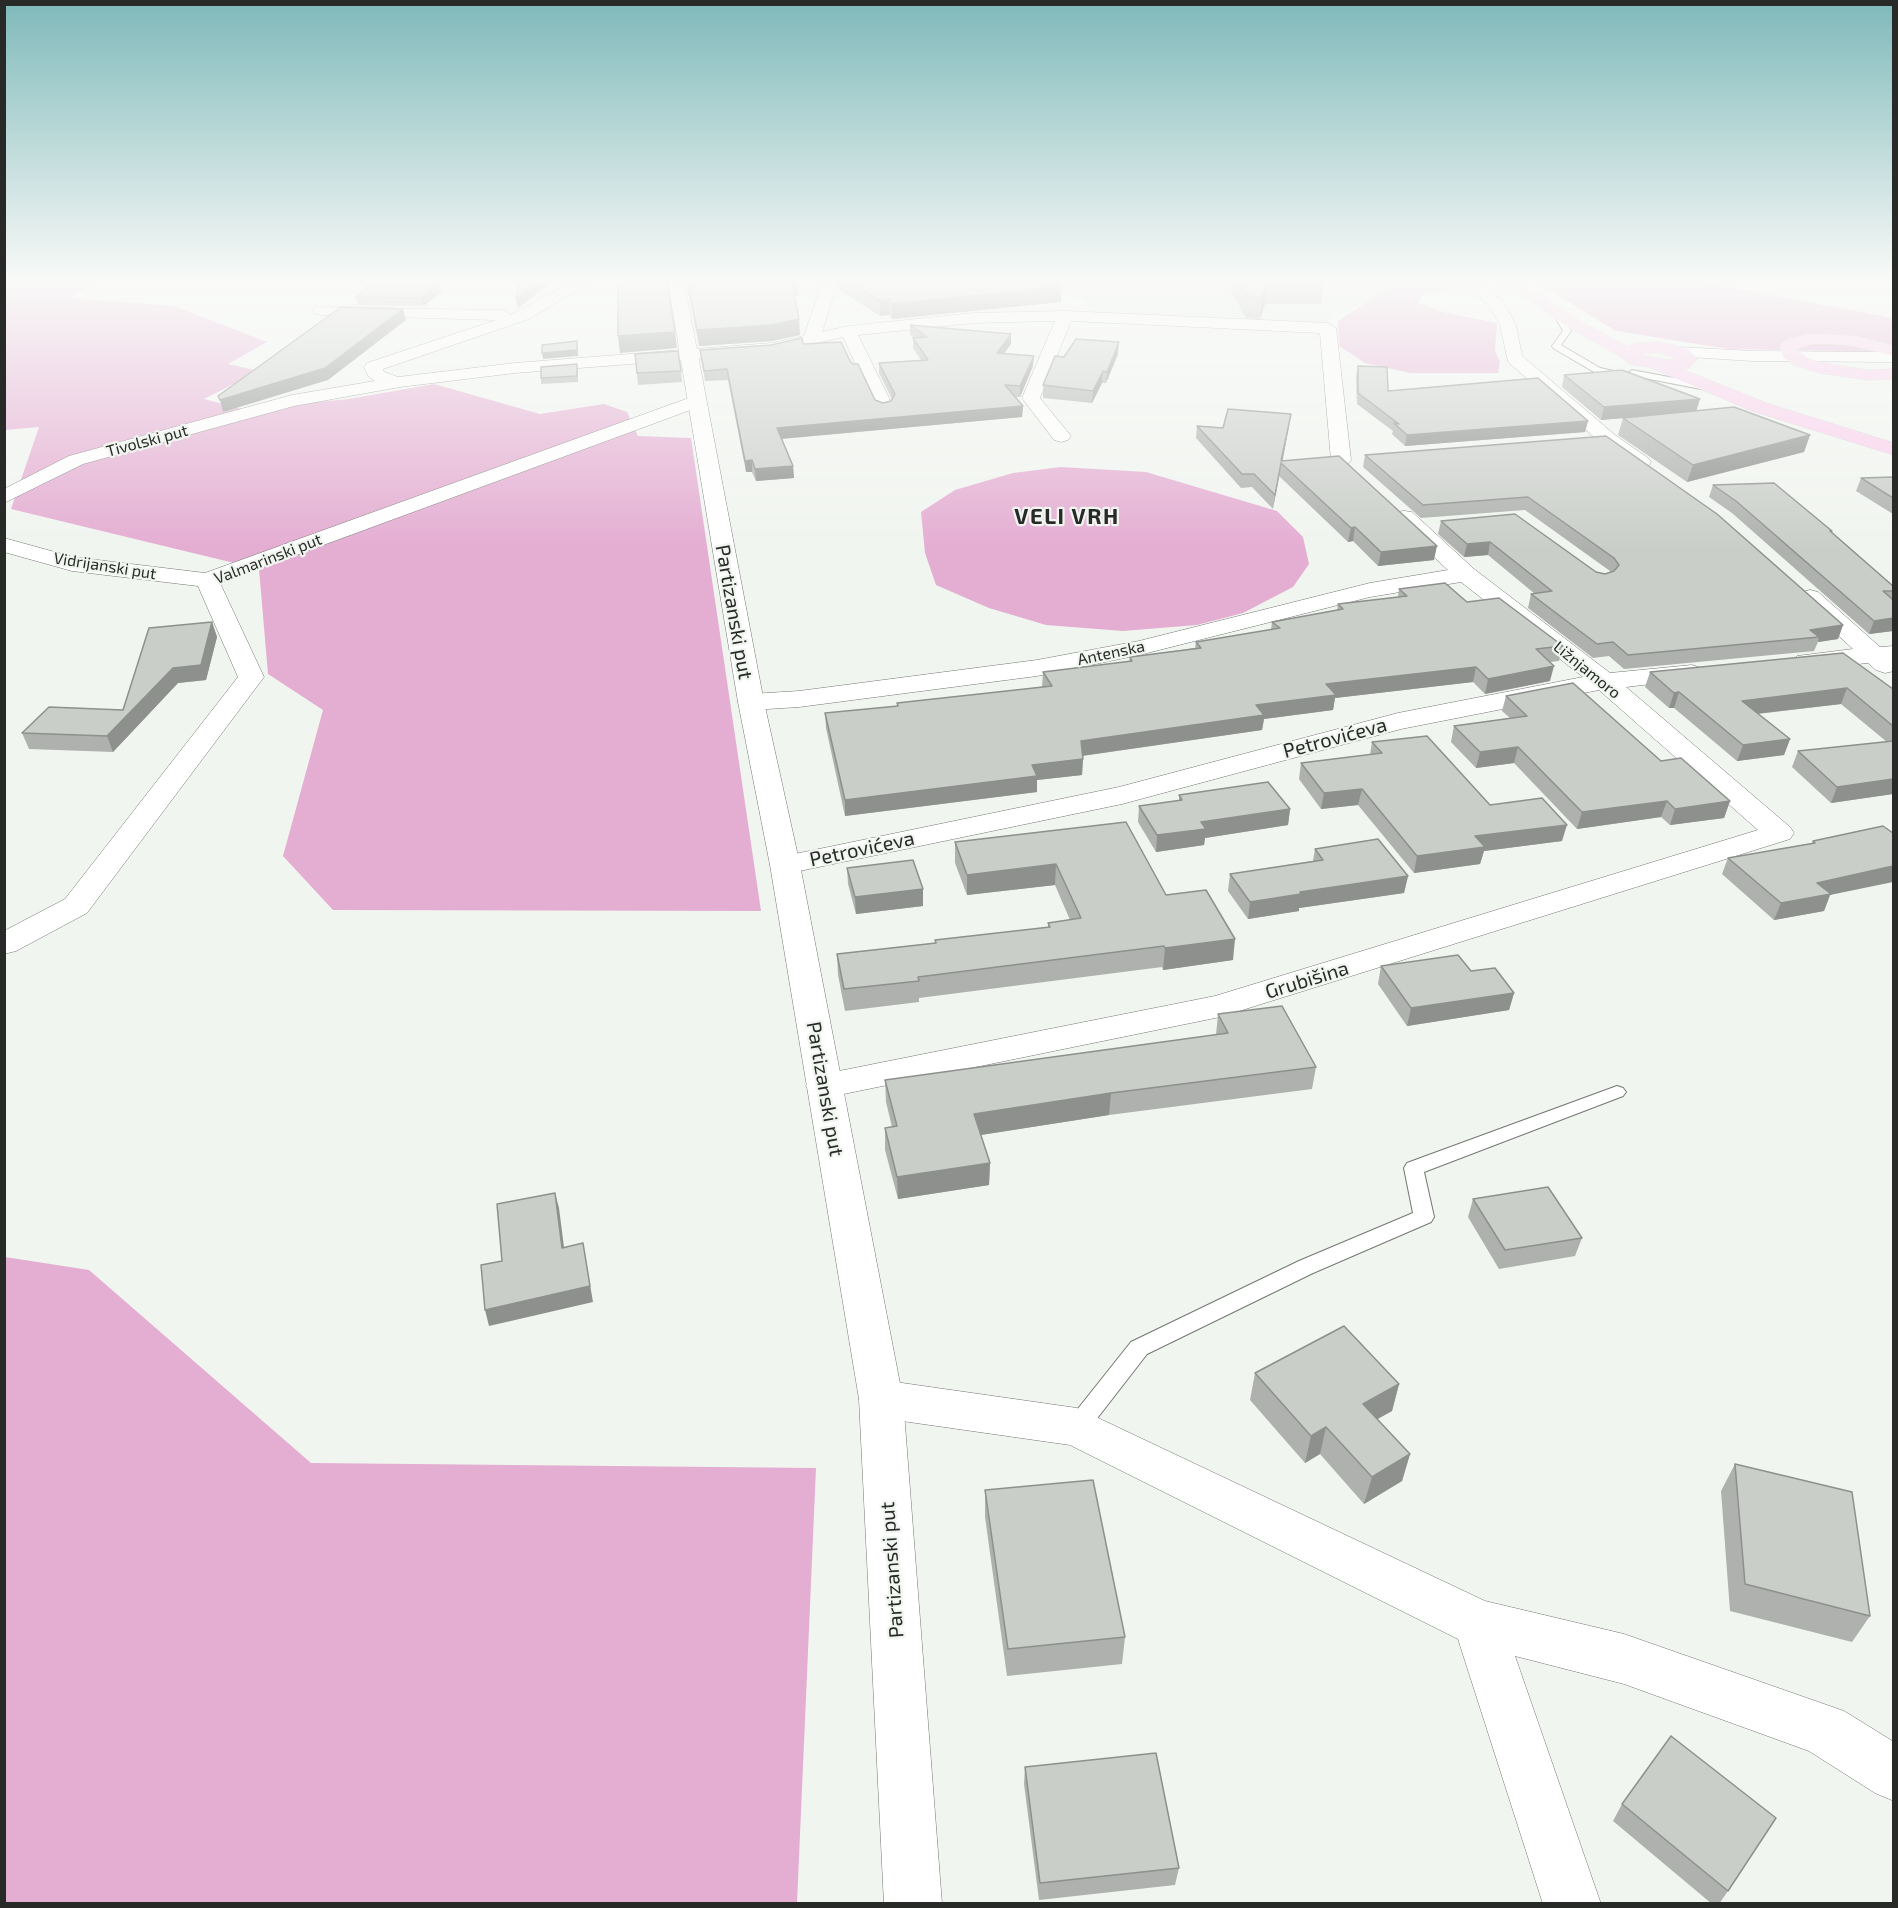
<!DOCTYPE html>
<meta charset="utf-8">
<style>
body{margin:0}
#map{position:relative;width:1898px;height:1908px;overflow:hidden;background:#f1f5f0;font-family:"Exo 2",sans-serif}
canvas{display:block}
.frame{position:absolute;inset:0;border:6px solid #282a28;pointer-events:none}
</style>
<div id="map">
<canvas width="1898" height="1908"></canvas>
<div class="frame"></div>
</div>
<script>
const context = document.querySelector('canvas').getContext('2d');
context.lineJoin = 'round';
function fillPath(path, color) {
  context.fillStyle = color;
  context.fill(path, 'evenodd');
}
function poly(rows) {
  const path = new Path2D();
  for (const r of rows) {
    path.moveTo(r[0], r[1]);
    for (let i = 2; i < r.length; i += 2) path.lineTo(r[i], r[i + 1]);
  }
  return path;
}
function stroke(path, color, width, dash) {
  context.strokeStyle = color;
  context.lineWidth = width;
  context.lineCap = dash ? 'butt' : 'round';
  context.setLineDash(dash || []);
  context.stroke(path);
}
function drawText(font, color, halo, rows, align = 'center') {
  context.font = font + ' "Exo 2",sans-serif';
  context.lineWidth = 4.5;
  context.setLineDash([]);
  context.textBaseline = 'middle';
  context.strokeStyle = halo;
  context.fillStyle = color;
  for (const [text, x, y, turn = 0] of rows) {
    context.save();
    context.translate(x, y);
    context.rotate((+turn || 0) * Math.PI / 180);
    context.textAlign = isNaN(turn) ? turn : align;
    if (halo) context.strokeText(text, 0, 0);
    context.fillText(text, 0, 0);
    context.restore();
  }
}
const built = poly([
 [940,282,1405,282,1321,324,1090,313,1084,299,1021,283]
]);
const green = poly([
 [5,282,97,282,70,298,174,306,267,342,228,364,259,371,204,399,242,409,349,399,434,384,540,414,604,404,627,412,638,436,691,438,761,911,333,910,283,856,323,710,268,674,259,569,11,509,39,427,5,430],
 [1397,282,1458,282,1462,286,1444,291,1424,293,1418,303,1443,312,1497,323,1495,351,1500,362,1498,373,1410,373,1365,363,1339,346,1338,321],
 [1536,282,1702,282,1893,318,1893,352,1729,349,1616,331],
 [1061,467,1146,472,1277,511,1303,537,1309,564,1293,587,1243,613,1197,625,1123,631,1046,625,989,608,936,585,925,553,921,512,955,490,1013,473],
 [5,1257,89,1270,311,1463,816,1468,797,1903,5,1903]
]);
const service = poly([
 [1557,311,1560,311,1571,331,1561,345,1600,368,1628,374,1628,378,1594,372,1553,348,1552,346,1563,331,1553,313,1557,311],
 [1632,370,1706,384,1711,387,1706,390,1629,375,1628,373,1632,370],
 [1617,1086,1623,1088,1626,1092,1623,1096,1424,1172,1434,1217,1431,1222,1313,1273,1147,1354,1085,1434,1077,1437,1069,1434,1066,1427,1069,1420,1131,1342,1299,1261,1413,1213,1404,1168,1407,1163,1617,1086]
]);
const minor = poly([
 [571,282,590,282,529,319,383,369,384,372,398,377,515,363,772,343,804,336,822,282,838,282,822,332,848,326,974,313,1065,311,1328,323,1336,328,1351,460,1348,464,1341,466,1334,464,1331,460,1320,333,1071,321,1040,398,1071,436,1068,440,1061,442,1054,440,1022,398,1055,321,974,323,858,335,893,406,891,410,884,412,877,410,875,406,843,337,772,353,515,373,400,387,294,406,83,464,4,503,4,489,69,456,292,395,375,381,368,376,364,367,367,363,496,320,321,315,315,313,313,310,315,307,503,310,511,315,571,282],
 [1462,282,1479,282,1503,301,1516,325,1522,356,1615,435,1648,458,1651,462,1648,466,1634,466,1601,443,1508,362,1500,325,1490,307,1462,282],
 [697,395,704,397,706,401,704,405,220,583,264,677,87,913,16,951,4,954,4,931,65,899,238,677,198,586,72,571,4,552,4,538,73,557,205,573,697,395],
 [1404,511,1412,512,1474,569,1610,673,1692,665,1701,668,1705,673,1701,678,1626,687,1790,827,1794,833,1790,839,1220,1017,824,1098,811,1095,806,1086,811,1077,824,1074,1215,996,1758,830,1599,690,1401,729,1122,804,785,874,774,872,770,865,774,858,785,856,1119,787,1398,713,1583,677,1461,582,1370,597,1139,655,1037,676,799,707,751,710,742,708,738,702,742,696,751,694,799,691,1037,660,1139,641,1370,583,1448,570,1396,522,1393,517,1396,512,1404,511],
 [1810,590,1818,592,1880,647,1894,646,1894,671,1885,673,1876,670,1868,663,1806,669,1797,666,1793,661,1797,656,1853,649,1802,602,1798,597,1802,592,1810,590],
 [881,1380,1077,1408,1485,1601,1624,1634,1844,1711,1894,1742,1894,1801,1875,1793,1809,1751,1624,1684,1515,1656,1601,1904,1543,1904,1458,1639,1070,1445,881,1418,865,1412,859,1399,865,1386,881,1380]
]);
const tertiary = poly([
 [668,282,684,282,764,702,800,865,903,1399,942,1904,884,1904,859,1399,770,865,738,702,668,282]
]);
const secondary = poly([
 [1680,347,1752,351,1894,352,1894,362,1752,361,1674,356,1671,352,1674,348,1680,347]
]);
const primary = poly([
 [1502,282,1520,282,1585,324,1627,346,1637,343,1659,342,1686,348,1698,359,1689,368,1682,369,1766,403,1894,443,1894,455,1752,411,1649,367,1629,364,1621,357,1573,330,1502,282],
 [1659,352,1678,359,1667,360,1638,354,1659,352],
 [1812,334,1856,336,1894,346,1894,356,1855,346,1833,344,1812,344,1797,349,1806,357,1822,363,1868,370,1894,369,1894,379,1868,380,1819,373,1794,365,1784,358,1780,347,1782,343,1790,338,1812,334]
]);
const wall = poly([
 [686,282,798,282,799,296,795,296,800,335,772,341,699,346],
 [838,282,1058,282,1061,302,892,319,889,315,880,316,838,289],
 [1224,282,1324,282,1321,304,1265,304,1260,319,1246,318,1227,284],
 [441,293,423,306,358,305,356,297],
 [910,325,1011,334,1011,344,1004,353,1033,366,1020,397,1015,397,1023,406,1022,417,782,439,793,466,794,478,756,481,752,472,746,472,728,380,705,381,700,350,803,344,850,361,875,400,883,403,891,401,892,399,879,373,879,363,921,360,913,348,913,337,910,335],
 [635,354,681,371,682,382,638,385],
 [1118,354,1106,383,1102,383,1092,403,1043,398,1043,385,1064,357],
 [1358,366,1388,391,1588,421,1585,432,1405,446,1392,434,1393,431,1357,404,1356,376],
 [578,370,578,382,541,384,541,378],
 [1564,375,1697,410,1810,435,1804,452,1687,482,1618,435,1623,418,1601,420,1562,387],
 [1197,426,1223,428,1289,426,1282,461,1434,560,1378,566,1353,541,1348,542,1279,476,1273,509,1252,487,1241,488,1196,438],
 [1606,436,1843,625,1838,639,1818,642,1814,651,1624,669,1609,656,1593,658,1528,608,1531,594,1535,594,1488,555,1464,557,1438,534,1441,521,1596,572,1605,574,1611,572,1610,571,1525,510,1421,518,1363,467,1365,455],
 [1893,477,1893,514,1856,491,1861,478],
 [1713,485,1832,531,1832,532,1893,586,1893,631,1869,634,1732,513,1709,497],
 [1399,589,1467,602,1563,646,1559,661,1550,662,1550,681,1485,694,1473,682,1335,698,1333,710,1264,719,1262,730,1083,756,1082,775,1037,780,1037,792,845,816,826,728,825,713,897,706,897,703,1042,688,1043,672,1129,661,1130,657,1195,648,1196,642,1271,630,1272,622,1337,610,1338,604,1398,597],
 [212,622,217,637,206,680,178,683,113,752,29,749,22,733,123,710],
 [1650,672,1893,689,1893,794,1831,803,1792,767,1798,751,1887,742,1841,704,1758,714,1790,739,1784,755,1737,761,1674,708,1669,708,1645,687],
 [1506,696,1661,761,1730,801,1724,818,1670,825,1661,817,1577,829,1514,763,1476,768,1451,742,1454,726,1510,718,1502,711],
 [1372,742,1490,805,1562,841,1484,851,1480,864,1414,873,1358,805,1321,809,1299,779,1301,763,1370,755],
 [1179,795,1290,809,1288,825,1205,838,1204,845,1156,852,1138,822,1139,806,1179,801],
 [1126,822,1166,895,1233,960,1163,970,1162,967,919,998,919,1002,845,1011,838,975,837,954,935,943,935,940,1048,928,1048,923,1070,920,1055,885,967,895,955,863,955,842],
 [1883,826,1830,895,1824,911,1774,920,1722,874,1728,858,1812,843,1813,841],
 [1315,849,1408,876,1404,893,1299,908,1299,911,1248,919,1228,891,1230,874,1313,861],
 [847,868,923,889,923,906,856,914,848,884],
 [1381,966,1471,971,1514,993,1509,1010,1407,1026,1378,984],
 [1218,1014,1316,1067,1312,1089,1109,1115,981,1135,990,1163,989,1185,898,1199,885,1150,885,1128,892,1127,886,1102,885,1080,1216,1035],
 [1473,1199,1582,1238,1575,1256,1499,1269,1468,1217],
 [1255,1373,1399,1384,1392,1411,1377,1419,1410,1454,1402,1481,1364,1504,1320,1454,1305,1463,1250,1400],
 [1735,1464,1870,1616,1852,1642,1730,1611,1721,1491],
 [985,1490,1125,1637,1122,1664,1007,1676,985,1517],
 [1025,1767,1179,1868,1175,1885,1039,1900,1024,1784],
 [1622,1804,1728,1891,1719,1904,1712,1904,1613,1821]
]);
const shadedWall = poly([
 [538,282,552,282,518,308,516,299],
 [1267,283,1265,304,1260,319,1262,297],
 [439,284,441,293,423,306,421,298],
 [1061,287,1061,302,892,319,892,304],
 [889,299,889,315,880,316,880,301],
 [403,309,406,320,328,380,223,412,220,400],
 [799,319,800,335,772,341,699,346,697,330],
 [675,332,677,348,620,353,618,336],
 [1011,334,1011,344,997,363,997,353],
 [577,341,578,356,543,359,542,353],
 [1119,342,1118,354,1106,383,1107,372],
 [1034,356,1033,366,1020,397,1020,386],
 [1103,371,1102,383,1092,403,1093,391],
 [1700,399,1696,412,1601,420,1604,407],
 [1023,406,1022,417,778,439,777,428],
 [1291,414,1289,426,1282,464,1281,463],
 [1588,421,1585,432,1405,446,1407,435],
 [1810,435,1804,452,1687,482,1693,465],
 [752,460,752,472,746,472,745,461],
 [1281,463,1279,476,1273,509,1275,495],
 [793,466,794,478,756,481,755,469],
 [1355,527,1353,541,1348,542,1351,528],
 [1490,542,1488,555,1464,557,1467,544],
 [1437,546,1434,560,1378,566,1381,552],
 [1893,618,1893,631,1869,634,1874,621],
 [212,622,217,637,206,680,178,683,113,752,107,736],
 [1843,625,1838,639,1818,642,1819,637,1810,630],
 [1554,666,1550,681,1485,694,1488,679],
 [1476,667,1473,682,1335,698,1333,710,1264,719,1262,730,1080,756,1081,741,1256,705,1326,684],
 [1847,688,1841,704,1736,716,1742,701],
 [1679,692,1674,708,1669,708,1674,693],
 [1790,739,1784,755,1737,761,1743,745],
 [1518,747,1514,763,1476,768,1480,752],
 [1083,759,1082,775,1037,780,1037,792,845,816,845,800,1032,765],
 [1893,779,1893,794,1831,803,1837,787],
 [1362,789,1358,805,1321,809,1324,793],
 [1667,801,1661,817,1577,829,1582,812],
 [1730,801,1724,818,1670,825,1675,809],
 [1290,809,1288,825,1205,838,1204,845,1156,852,1157,835,1201,822],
 [1567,825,1562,841,1484,851,1480,864,1414,873,1417,856,1475,836],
 [1056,864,1055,885,967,895,967,875],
 [1893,866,1893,882,1830,895,1824,911,1774,920,1781,903,1817,883],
 [1408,876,1404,893,1299,908,1299,911,1248,919,1250,902,1300,892],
 [923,889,923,906,856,914,855,897],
 [1235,939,1233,960,1163,970,1165,948],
 [1514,993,1509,1010,1407,1026,1411,1008],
 [1111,1093,1109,1115,974,1136,974,1114],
 [990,1163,989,1185,898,1199,897,1177],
 [555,1193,559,1208,566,1263,562,1248],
 [583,1243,593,1302,489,1326,485,1310],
 [1399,1384,1392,1411,1356,1431,1363,1404],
 [1326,1427,1320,1454,1305,1463,1311,1436],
 [1410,1454,1402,1481,1364,1504,1372,1477]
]);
const building = poly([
 [519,282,538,282,516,299,519,282],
 [618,282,667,282,675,332,618,336,618,282],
 [688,282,792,282,799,319,771,325,697,330,688,282],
 [851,282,1058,282,1061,287,892,304,889,299,880,301,851,282],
 [1240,282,1324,282,1267,283,1262,297,1249,297,1240,282],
 [371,284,439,284,421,298,356,297,371,284],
 [341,307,403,309,325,368,220,400,218,396,341,307],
 [910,325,1011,334,997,353,1034,356,1020,386,1005,385,1023,406,777,428,793,466,755,469,752,460,745,461,727,369,704,371,700,350,771,345,802,338,803,344,841,342,850,361,853,364,858,364,875,400,883,403,891,401,895,394,879,363,928,360,913,338,927,337,910,325],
 [1076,339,1119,342,1107,372,1103,371,1093,391,1043,385,1055,356,1064,357,1076,339],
 [577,341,577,350,542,353,542,345,577,341],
 [678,351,681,371,637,373,635,354,678,351],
 [577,364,577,376,541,378,541,367,577,364],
 [1358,366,1387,367,1388,391,1538,378,1588,421,1407,435,1394,423,1399,424,1358,393,1358,366],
 [1622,370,1700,399,1604,407,1564,375,1622,370],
 [1734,407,1810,435,1693,465,1623,418,1734,407],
 [1228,409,1291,414,1281,461,1339,456,1437,546,1381,552,1355,527,1351,528,1281,463,1275,495,1254,474,1242,474,1197,426,1223,428,1228,409],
 [1606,436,1717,514,1843,625,1810,630,1819,637,1628,655,1613,642,1597,644,1531,594,1552,591,1490,542,1467,544,1441,521,1515,514,1596,572,1605,574,1614,571,1619,565,1614,558,1528,497,1423,505,1365,455,1606,436],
 [1893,477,1893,498,1861,478,1893,477],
 [1774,483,1832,531,1830,531,1893,586,1893,591,1883,591,1893,600,1893,618,1874,621,1736,501,1713,485,1774,483],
 [1445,583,1467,602,1499,598,1563,646,1536,649,1554,666,1488,679,1476,667,1326,684,1336,695,1256,705,1264,715,1081,741,1083,759,1032,765,1037,776,845,800,825,713,898,706,897,703,1052,686,1043,672,1132,661,1130,657,1201,648,1196,642,1280,628,1272,622,1343,609,1338,604,1407,596,1399,589,1445,583],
 [212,622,201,665,173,668,107,736,22,733,49,707,123,710,149,628,212,622],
 [1843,653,1893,689,1893,726,1847,688,1742,701,1790,739,1743,745,1679,692,1674,693,1650,672,1843,653],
 [1573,683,1661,761,1681,758,1730,801,1675,809,1667,801,1582,812,1518,747,1480,752,1454,726,1527,716,1506,696,1573,683],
 [1427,736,1490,805,1542,798,1567,825,1475,836,1485,847,1417,856,1362,789,1324,793,1301,763,1382,753,1372,742,1427,736],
 [1893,741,1893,779,1837,787,1798,751,1893,741],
 [1268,782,1290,809,1201,822,1206,829,1157,835,1139,806,1182,800,1179,795,1268,782],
 [1126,822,1166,895,1206,890,1235,939,1165,948,1164,946,918,977,919,981,844,989,837,954,936,943,935,940,1050,927,1048,923,1081,918,1056,864,967,875,955,842,1126,822],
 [1883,826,1893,833,1893,866,1817,883,1831,894,1781,903,1728,858,1815,843,1813,841,1883,826],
 [1378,839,1408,876,1300,892,1301,894,1250,902,1230,874,1323,860,1315,849,1378,839],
 [913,860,923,889,855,897,847,868,913,860],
 [1458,955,1471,971,1495,968,1514,993,1411,1008,1381,966,1458,955],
 [1282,1006,1316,1067,1111,1093,974,1114,990,1163,897,1177,885,1128,897,1126,885,1080,1228,1033,1218,1014,1282,1006],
 [1548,1187,1582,1238,1505,1250,1473,1199,1548,1187],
 [555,1193,562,1248,583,1243,590,1286,485,1310,481,1265,502,1261,497,1204,555,1193],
 [1344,1326,1399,1384,1363,1404,1410,1454,1372,1477,1326,1427,1311,1436,1255,1373,1344,1326],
 [1735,1464,1852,1492,1870,1616,1745,1584,1735,1464],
 [1093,1480,1125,1637,1008,1649,985,1490,1093,1480],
 [1671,1736,1776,1818,1728,1891,1622,1804,1671,1736],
 [1156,1753,1179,1868,1040,1883,1025,1767,1156,1753]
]);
const farStreetnames = [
 ["Tivolski put",147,441,-15],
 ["Valmarinski put",268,559,-21],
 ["Vidrijanski put",105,566,9],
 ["Antenska",1111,653,-12],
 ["Ližnjamoro",1587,670,39]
];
const streetNames = [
 ["Partizanski put",734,612,80],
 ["Petrovićeva",1335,738,-15],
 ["Petrovićeva",862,849,-12],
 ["Grubišina",1307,980,-17],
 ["Partizanski put",825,1089,80],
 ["Partizanski put",892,1570,-94]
];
const farDistrictnames = [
 ["VELI VRH",1067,517]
];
fillPath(built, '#e3ece0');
fillPath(green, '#e4add2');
stroke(service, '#737772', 2);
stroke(minor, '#737772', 1);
stroke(tertiary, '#737772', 1);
stroke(secondary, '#737772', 1);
stroke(primary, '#d0d0d0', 1);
fillPath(service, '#fff');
fillPath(minor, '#fff');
fillPath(tertiary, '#fff');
fillPath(secondary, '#fff');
fillPath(primary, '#faceec');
fillPath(wall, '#aeb1ad');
fillPath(shadedWall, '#8d908d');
fillPath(building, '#cacec9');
stroke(building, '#8d908d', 1.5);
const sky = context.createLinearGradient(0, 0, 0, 550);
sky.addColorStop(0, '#7fb9ba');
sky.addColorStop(0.51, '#f9faf8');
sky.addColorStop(1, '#f9faf800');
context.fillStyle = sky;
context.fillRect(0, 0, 1898, 550);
drawText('16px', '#282a28', '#f1f5f0', farStreetnames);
drawText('20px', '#282a28', '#f1f5f0', streetNames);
context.letterSpacing = '1.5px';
drawText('bold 22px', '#282a28', '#f1f5f0', farDistrictnames);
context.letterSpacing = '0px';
</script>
